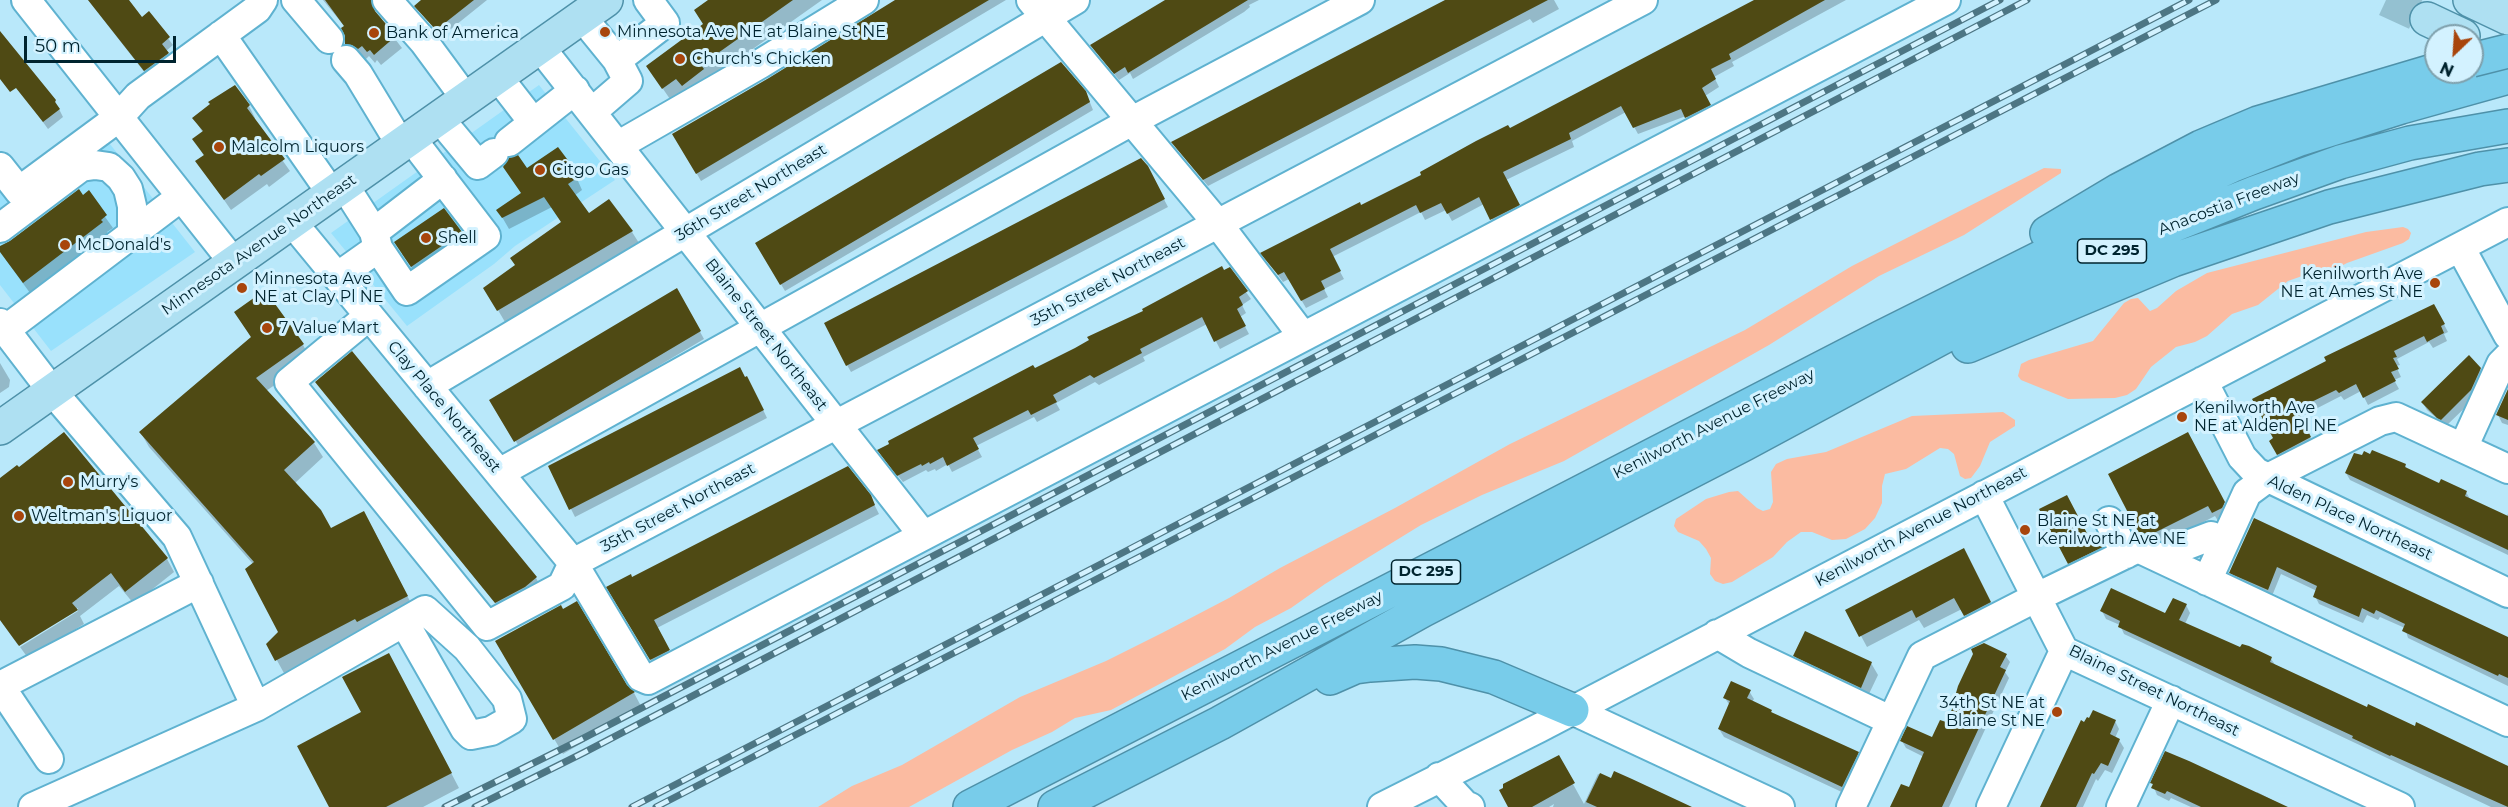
<!DOCTYPE html>
<style>
body{margin:0}
#map{position:relative;width:2508px;height:807px;overflow:hidden;background:#b9e8fa;font-family:Montserrat,sans-serif}
canvas{display:block}
.north{position:absolute;left:2424px;top:24px;width:60px;height:60px;box-sizing:border-box;background:#d3f2ff;border:2px solid #7fa0ac;border-radius:50%;rotate:205deg;font-size:16px;font-weight:700;line-height:24px;text-align:center;color:#00242f}
.north::after{content:'';display:block;margin:auto;width:21px;height:27px;background:#a8450c;clip-path:polygon(50% 0,100% 100%,50% 72%,0 100%)}
.scale{position:absolute;left:24px;top:36px;width:152px;height:27px;box-sizing:border-box;border:3px solid #00242f;border-top:0;padding-left:8px;font-size:18px;line-height:21px;white-space:nowrap;color:#00242f;-webkit-text-stroke:4px #d3f2ff;paint-order:stroke}
</style>
<div id="map">
<canvas width="2508" height="807"></canvas>
<div class="north">N</div>
<div class="scale">50 m</div>
</div>
<script>
const context = document.querySelector('canvas').getContext('2d');
context.lineJoin = 'round';
function fillPath(path, color) {
  context.fillStyle = color;
  context.fill(path, 'evenodd');
}
function poly(rows) {
  const path = new Path2D();
  for (const r of rows) {
    path.moveTo(r[0], r[1]);
    for (let i = 2; i < r.length; i += 2) path.lineTo(r[i], r[i + 1]);
  }
  return path;
}
function stroke(path, color, width, dash) {
  context.strokeStyle = color;
  context.lineWidth = width;
  context.lineCap = dash ? 'butt' : 'round';
  context.setLineDash(dash || []);
  context.stroke(path);
}
function drawText(font, color, halo, rows, align = 'center') {
  context.font = font + ' Montserrat,sans-serif';
  context.lineWidth = 6;
  context.setLineDash([]);
  context.textBaseline = 'middle';
  context.strokeStyle = halo;
  context.fillStyle = color;
  for (const [text, x, y, turn = 0] of rows) {
    context.save();
    context.translate(x, y);
    context.rotate((+turn || 0) * Math.PI / 180);
    context.textAlign = isNaN(turn) ? turn : align;
    if (halo) context.strokeText(text, 0, 0);
    context.fillText(text, 0, 0);
    context.restore();
  }
}
const built = poly([
 [539,85,615,180,515,246,494,264,407,326,331,233],
 [106,139,195,252,51,351,0,285,0,177,19,202]
]);
const green = poly([
 [2044,168,2061,169,2061,173,1964,235,1879,276,1769,345,1564,461,1482,495,1421,525,1325,584,1291,608,1255,627,1225,649,1111,710,1075,718,1052,732,1012,750,909,807,818,807,852,786,902,765,1020,697,1106,661,1162,633,1229,598,1280,568,1395,508,1510,444,1745,330,1852,266],
 [2403,227,2408,229,2411,233,2409,239,2403,243,2347,263,2330,272,2305,275,2288,281,2258,305,2232,314,2207,336,2195,342,2176,347,2151,367,2136,389,2127,395,2115,398,2068,399,2021,380,2018,376,2021,364,2029,360,2093,341,2124,303,2131,299,2138,298,2150,311,2157,308,2176,291,2207,273,2366,232],
 [2003,412,2015,420,2015,426,1990,442,1980,466,1971,478,1965,479,1960,476,1954,454,1948,449,1940,448,1906,469,1885,474,1882,486,1882,503,1875,518,1865,529,1846,539,1832,540,1812,532,1801,532,1787,542,1773,557,1732,582,1723,584,1715,581,1710,574,1711,558,1706,549,1699,541,1678,532,1674,526,1676,519,1706,499,1729,492,1738,491,1757,508,1763,511,1770,509,1773,502,1771,472,1776,464,1787,459,1826,452,1912,416]
]);
const shadow = poly([
 [88,0,127,0,142,19,149,13,173,45,166,51,172,61,149,78],
 [323,0,369,0,378,17,402,48,381,65,377,60,375,63,369,56,365,60,353,55,346,43,345,27],
 [424,0,487,0,441,37,416,6],
 [711,0,822,0,709,80,672,102,648,67,704,25],
 [900,0,1006,0,701,181,674,134],
 [1171,0,1259,0,1249,5,1250,7,1244,12,1133,79,1130,73,1119,80,1092,46],
 [1448,0,1554,0,1559,9,1533,23,1530,19,1208,186,1173,143],
 [1761,0,1846,0,1732,62,1734,66,1714,77,1719,87,1705,96,1714,113,1690,125,1686,116,1638,134,1626,112,1572,141,1574,147,1506,180,1523,212,1496,227,1484,204,1452,221,1446,210,1425,220,1421,212,1332,257,1344,279,1324,289,1328,297,1306,308,1289,279,1283,282,1267,260,1361,207],
 [230,88,249,106,255,118,253,119,290,171,269,187,267,184,231,210,197,161,204,156,194,139,203,133,194,118,212,105,210,102],
 [24,96,55,101,63,117,48,129],
 [1089,100,1093,110,785,291,757,244],
 [1147,167,1168,207,851,372,847,365],
 [527,170,574,172,582,190,574,196,588,216,632,232,639,243,505,322,485,288,516,266,562,223,552,207,509,229,498,210,522,194],
 [78,192,82,197,88,193,113,228,107,232,109,235,30,293,6,260,0,248],
 [443,210,468,244,419,278,402,254],
 [1229,269,1251,299,1242,305,1246,313,1240,317,1249,334,1220,349,1207,324,1143,357,1145,361,1099,385,1095,382,1056,403,1060,410,1037,422,1034,417,976,446,982,457,952,472,948,464,936,471,935,469,928,472,926,470,903,482,884,458,1034,370],
 [677,290,704,339,520,448,491,401],
 [236,312,303,345,311,360,266,391,314,443,323,457,295,483,331,529,372,527,415,611,285,675,268,644,280,632,253,564,149,447,141,433,252,339],
 [2438,313,2448,332,2444,334,2447,341,2433,348,2429,342,2397,359,2400,365,2396,366,2401,377,2394,380,2399,389,2368,405,2361,391,2344,400,2341,396,2300,417,2314,445,2282,462,2271,442,2275,439,2254,399],
 [0,363,10,380,9,387,0,393],
 [2480,369,2484,376,2475,398,2446,426,2427,410,2423,403],
 [745,379,751,385,767,418,575,517,550,467],
 [317,382,536,578,540,585,501,610],
 [2508,392,2508,425,2502,423,2498,415],
 [64,434,167,559,174,572,134,604,119,586,80,616,84,624,28,658,20,647,78,611,78,608,18,645,0,620,0,479,19,469],
 [2194,445,2230,515,2220,524,2215,516,2157,546,2146,543,2139,531],
 [2405,465,2408,471,2439,485,2466,492,2470,499,2506,517,2508,514,2508,555,2350,480,2346,473],
 [870,496,879,514,657,628,673,659,656,668,609,587],
 [2255,520,2508,638,2508,686,2408,638,2405,628,2380,617,2378,620,2367,615,2363,623,2319,604,2315,596,2317,591,2281,574,2272,596,2235,580,2231,572],
 [2096,538,2108,559,2076,574,2069,563,2090,541],
 [1969,562,1997,614,1971,627,1962,609,1924,628,1919,620,1867,647,1847,610],
 [2186,605,2190,613,2185,624,2241,649,2271,659,2276,666,2368,709,2508,766,2508,807,2491,807,2124,634,2120,625,2106,619,2102,611,2166,615],
 [497,641,626,686,634,693,642,708,563,754],
 [2005,655,2010,662,2005,672,2009,678,1949,807,1892,807,1909,789,1924,757,1906,748,1902,741,1933,739,1947,724,1959,696,1958,693],
 [1795,656,1871,663,1878,675,1867,698,1802,667],
 [397,670,459,788,423,807,331,807,363,713],
 [1749,691,1754,699,1752,702,1771,711,1773,715,1858,753,1862,760,1846,794,1724,737,1719,729,1730,706,1725,698],
 [2115,721,2119,729,2115,738,2119,740,2124,748,2112,773,2105,770,2098,781,2096,779,2083,807,2042,807],
 [1558,757,1584,804,1598,774,1691,807,1553,807,1554,804,1549,807,1510,807],
 [2152,783,2256,794,2257,792,2286,807,2191,807,2171,798,2169,801,2157,795]
]);
const building = poly([
 [88,0,129,0,142,17,149,11,170,37,162,44,169,53,144,71],
 [325,0,371,0,375,11,396,36,374,55,370,50,367,52,362,46,358,49,352,45,345,44,345,36,341,28,344,26],
 [421,0,474,0,436,30,414,6],
 [708,0,793,0,701,65,704,69,682,86,676,79,662,89,646,66,703,24,694,10],
 [895,0,989,0,696,174,672,134,769,78],
 [1165,0,1248,0,1128,73,1125,67,1114,74,1090,45],
 [1445,0,1548,0,1203,180,1171,142],
 [1754,0,1825,0,1729,54,1731,59,1711,69,1716,79,1702,88,1711,105,1685,118,1681,109,1633,128,1621,106,1569,133,1571,139,1503,172,1520,205,1490,220,1479,197,1447,214,1441,203,1420,213,1416,205,1330,249,1341,271,1321,281,1325,289,1301,301,1284,272,1278,275,1260,253,1360,202,1361,205,1421,175,1420,172,1476,141,1508,125,1510,128],
 [0,31,56,100,55,102,60,109,43,122,16,88,10,92,0,79],
 [1061,62,1086,91,1090,102,780,285,755,243],
 [235,85,250,105,247,108,285,159,261,176,259,174,224,200,195,161,204,155,192,139,203,131,192,118,210,104,208,102],
 [558,147,576,171,573,173,577,178,568,184,589,213,609,199,633,231,497,311,483,288,515,265,510,258,561,222,544,197,502,218,496,210,521,193,503,167,509,158,518,155,527,168],
 [1141,158,1148,166,1165,199,846,366,824,323],
 [79,189,83,195,89,190,107,215,101,220,103,222,23,283,0,252,0,246,10,241],
 [444,208,462,232,411,267,394,242],
 [1222,266,1224,270,1230,267,1248,291,1239,297,1243,305,1237,309,1246,326,1214,342,1202,317,1140,349,1142,353,1094,378,1090,375,1053,395,1057,402,1031,415,1028,410,973,438,979,449,947,466,943,457,930,464,929,462,922,466,921,464,897,476,877,450,889,444,888,441,1033,365,1035,368,1075,348,1089,340,1087,337,1143,311,1142,309],
 [677,288,701,331,514,442,489,400],
 [265,290,304,344,256,378,315,442,284,470,321,510,331,528,364,511,408,596,357,622,355,619,275,661,266,644,278,632,245,569,254,562,139,432,251,337,234,312],
 [2434,304,2445,324,2441,326,2444,333,2427,342,2424,336,2394,351,2397,357,2393,358,2399,369,2391,372,2396,381,2363,398,2356,384,2339,393,2336,390,2297,409,2311,437,2277,455,2269,441,2273,438,2252,399,2326,361,2324,357],
 [352,351,537,577,525,587,495,603,315,382],
 [2469,355,2481,368,2471,390,2441,420,2437,418,2421,402],
 [740,367,745,377,747,376,764,410,569,510,548,466],
 [2508,389,2508,420,2496,415],
 [64,432,168,558,125,592,111,573,72,603,78,610,19,646,0,620,0,478,17,465,19,467],
 [2188,432,2225,502,2222,508,2212,513,2208,506,2150,535,2138,532,2108,474],
 [2372,450,2406,464,2405,467,2439,483,2441,479,2467,491,2465,496,2508,516,2508,550,2345,473,2354,453,2362,455,2364,451,2370,454],
 [848,466,871,495,875,505,654,620,670,650,650,660,606,587,631,574,632,577],
 [2067,495,2090,539,2097,536,2103,547,2068,564,2039,509],
 [2254,518,2508,637,2508,678,2499,674,2498,676,2402,631,2405,624,2376,610,2374,614,2362,608,2359,617,2313,597,2317,586,2277,567,2268,590,2229,573],
 [1964,548,1991,602,1964,616,1954,598,1916,618,1912,610,1859,637,1845,610],
 [2111,588,2165,613,2173,598,2187,604,2179,620,2240,647,2242,644,2249,646,2272,657,2270,662,2367,707,2368,704,2415,726,2416,722,2508,766,2508,807,2391,755,2390,756,2352,738,2353,736,2118,627,2120,621,2100,611],
 [577,601,627,685,635,692,553,740,495,641,561,605,563,609],
 [1805,631,1872,662,1861,688,1793,656],
 [1984,643,2007,654,2000,667,2006,670,1942,807,1890,807,1901,784,1909,787,1924,752,1900,741,1907,726,1932,737,1940,720,1946,722,1959,694,1956,693,1958,686,1973,654,1971,649],
 [389,653,452,773,386,807,329,807,297,746,361,712,342,677],
 [1731,681,1751,690,1747,698,1772,710,1771,712,1859,752,1842,787,1718,729,1730,701,1723,698],
 [2093,710,2116,720,2110,734,2120,739,2108,766,2101,763,2094,774,2092,773,2076,807,2040,807,2081,720,2084,722,2087,717,2089,718],
 [2165,751,2189,761,2288,807,2201,807,2167,791,2165,794,2151,788,2153,784,2150,783],
 [1559,755,1575,783,1532,807,1508,807,1499,790,1503,788,1503,784],
 [1614,771,1632,779,1692,807,1597,807,1586,802,1600,773,1611,778]
]);
const majorTunnel = poly([
 [2386,0,2427,19]
]);
const minor = poly([
 [26,0,234,263],
 [296,0,329,39],
 [387,0,424,42,466,99],
 [1031,0,1218,224,1302,335],
 [582,17,617,60,665,23,648,0],
 [221,35,332,194],
 [540,47,923,535],
 [346,60,358,74,401,145],
 [498,77,533,122],
 [592,112,628,81,617,60],
 [439,118,478,165,494,153],
 [509,142,575,90],
 [619,145,760,64,864,0],
 [0,167,19,191,118,118,138,96,257,9,263,0],
 [344,185,374,232,378,248,407,291,486,236,411,138],
 [292,222,573,563,641,677,648,680,1946,0],
 [0,228,81,167,95,165,109,167,121,178,128,189,132,206,132,235],
 [374,232,443,179],
 [2460,247,2508,335],
 [337,277,378,248],
 [369,316,289,382,487,626,562,586,573,563],
 [0,323,52,391,177,537,256,707],
 [5,330,181,197],
 [2203,381,2242,457,2256,472,2508,593],
 [427,386,1075,0],
 [2463,448,2501,364,2508,357],
 [499,473,1132,121,1360,0],
 [1984,495,2064,651,2400,807],
 [2109,521,2126,554],
 [2177,549,2211,536,2225,541],
 [573,563,1643,0],
 [2207,581,2247,493,2266,479,2380,421,2396,417,2508,469],
 [1717,634,1749,653,1892,721],
 [1572,710,1780,807],
 [49,759,0,686,199,583],
 [1439,777,1465,805,1470,807],
 [33,807,256,707,404,622,425,610,467,648,507,699,512,719,491,731,471,735,465,729,404,622],
 [1382,807,1539,728,2508,222],
 [1851,807,1922,656,2037,597,2138,548,2508,722],
 [1991,807,2064,651],
 [2121,807,2171,700]
]);
const major = poly([
 [2470,0,2508,18],
 [2427,19,2463,36],
 [0,428,606,0]
]);
const highway = poly([
 [2047,233,2119,190,2201,147,2258,123,2436,70],
 [1968,346,2173,260,2329,207,2480,169,2508,165],
 [1330,678,1355,667,1370,665,1415,662,1441,664,1494,677,1572,710],
 [970,807,1882,337,2142,207,2231,166,2300,139,2401,107,2508,77],
 [1055,807,1220,723,1423,610,1744,444,2049,280,2129,243,2254,193,2340,162,2410,143,2508,126]
]);
const rail = poly([
 [445,807,580,740,2000,0],
 [475,807,585,752,2027,0],
 [632,807,2189,0],
 [656,807,2216,0]
]);
const highwayBridge = poly([
 [2472,60,2508,51]
]);
const markers = [
 [605,32,6,"#a8450c"],
 [374,33,6,"#a8450c"],
 [680,59,6,"#a8450c"],
 [219,147,6,"#a8450c"],
 [540,170,6,"#a8450c"],
 [426,238,6,"#a8450c"],
 [65,245,6,"#a8450c"],
 [2435,283,6,"#a8450c"],
 [242,288,6,"#a8450c"],
 [267,328,6,"#a8450c"],
 [2182,417,6,"#a8450c"],
 [68,482,6,"#a8450c"],
 [19,516,6,"#a8450c"],
 [2025,530,6,"#a8450c"],
 [2057,712,6,"#a8450c"]
];
const shields = [
 [2112,251,69],
 [1426,572,69]
];
const shieldNames = [
 ["DC 295",2112,251],
 ["DC 295",1426,572]
];
const poiNames = [
 ["Minnesota Ave NE at Blaine St NE",617,32],
 ["Bank of America",386,33],
 ["Church's Chicken",692,59],
 ["Malcolm Liquors",231,147],
 ["Citgo Gas",552,170],
 ["Shell",438,238],
 ["McDonald's",77,245],
 ["Kenilworth Ave",2423,274,"right"],
 ["NE at Ames St NE",2423,292,"right"],
 ["Minnesota Ave",254,279],
 ["NE at Clay Pl NE",254,297],
 ["7 Value Mart",279,328],
 ["Kenilworth Ave",2194,408],
 ["NE at Alden Pl NE",2194,426],
 ["Murry's",80,482],
 ["Weltman's Liquor",31,516],
 ["Blaine St NE at",2037,521],
 ["Kenilworth Ave NE",2037,539],
 ["34th St NE at",2045,703,"right"],
 ["Blaine St NE",2045,721,"right"]
];
const streetNames = [
 ["36th Street Northeast",751,193,-31],
 ["Anacostia Freeway",2229,204,-21],
 ["Minnesota Avenue Northeast",259,245,-35],
 ["35th Street Northeast",1108,282,-28],
 ["Blaine Street Northeast",766,335,52],
 ["Clay Place Northeast",444,407,50],
 ["Kenilworth Avenue Freeway",1714,424,-27],
 ["35th Street Northeast",678,508,-28],
 ["Alden Place Northeast",2350,518,25],
 ["Kenilworth Avenue Northeast",1921,527,-28],
 ["Kenilworth Avenue Freeway",1282,646,-27],
 ["Blaine Street Northeast",2154,691,26]
];
fillPath(built, '#99e1fc');
fillPath(green, '#fbbba1');
fillPath(shadow, '#0003');
fillPath(building, '#4f4a14');
stroke(majorTunnel, '#94c1d1', 33, [33, 16]);
stroke(minor, '#5fb2d0', 32);
stroke(major, '#4e91a9', 36);
stroke(highway, '#4e91a9', 36);
stroke(minor, '#fff', 28);
stroke(major, '#aee0f2', 33);
stroke(highway, '#78ccea', 33);
stroke(rail, '#4d7684', 7);
stroke(rail, '#d3f2ff', 4.5, [14]);
stroke(highwayBridge, '#4e91a9', 36, []);
stroke(highwayBridge, '#78ccea', 33);
for (const [x, y, r, color] of markers) {
  const dot = new Path2D();
  dot.arc(x, y, r, 0, 2 * Math.PI);
  context.fillStyle = color;
  context.fill(dot);
  stroke(dot, '#d3f2ff', 2);
}
for (const [x, y, w] of shields) {
  const box = new Path2D();
  box.roundRect(x - w / 2, y - 12, w, 24, 4.5);
  context.fillStyle = '#d3f2ff';
  context.fill(box);
  stroke(box, '#00242f', 1.5);
}
drawText('bold 15px', '#00242f', null, shieldNames);
drawText('16px', '#00242f', '#d3f2ff', poiNames, 'left');
drawText('16px', '#00242f', '#d3f2ff', streetNames);
</script>
